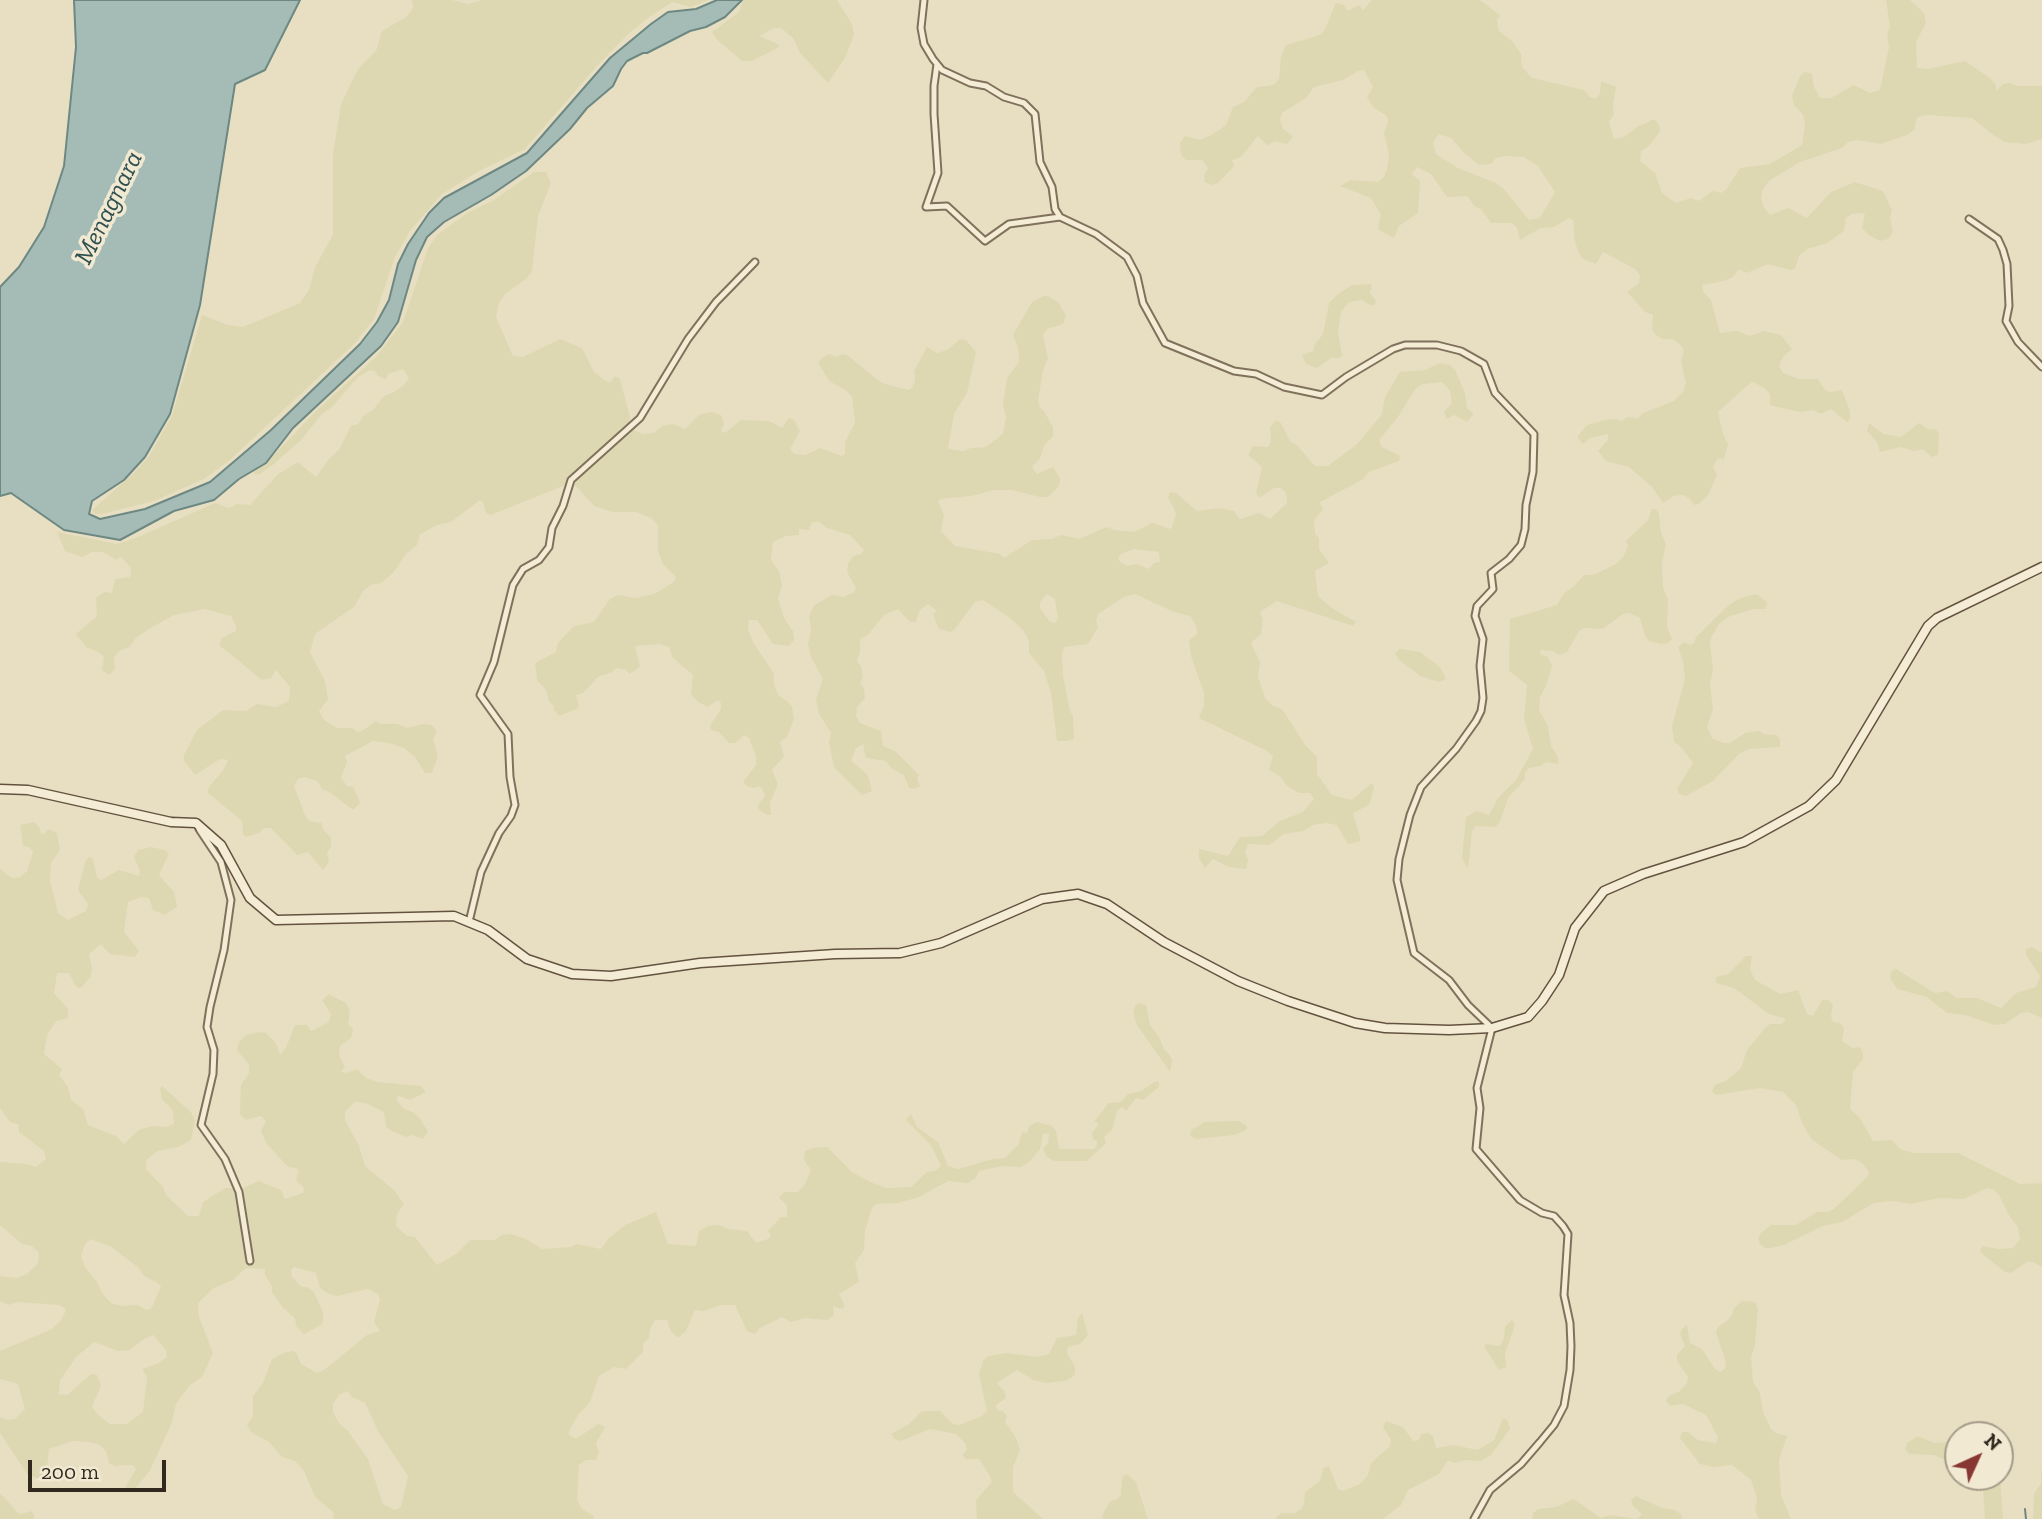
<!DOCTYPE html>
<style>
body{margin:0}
#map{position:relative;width:2042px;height:1519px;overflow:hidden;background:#e8dfc3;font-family:"Zilla Slab",serif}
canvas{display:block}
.north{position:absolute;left:1944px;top:1421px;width:70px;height:70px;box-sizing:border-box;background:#f1e9d2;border:2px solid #a59c8a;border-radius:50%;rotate:45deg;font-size:19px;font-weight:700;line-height:28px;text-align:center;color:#32291e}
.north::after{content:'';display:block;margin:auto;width:24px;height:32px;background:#883733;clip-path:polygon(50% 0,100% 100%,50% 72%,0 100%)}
.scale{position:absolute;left:28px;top:1460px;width:138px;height:32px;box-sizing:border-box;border:4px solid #32291e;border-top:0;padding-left:9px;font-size:21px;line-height:24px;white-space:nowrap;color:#32291e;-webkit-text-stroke:5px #f1e9d2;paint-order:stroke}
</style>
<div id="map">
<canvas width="2042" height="1519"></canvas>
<div class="north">N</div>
<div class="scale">200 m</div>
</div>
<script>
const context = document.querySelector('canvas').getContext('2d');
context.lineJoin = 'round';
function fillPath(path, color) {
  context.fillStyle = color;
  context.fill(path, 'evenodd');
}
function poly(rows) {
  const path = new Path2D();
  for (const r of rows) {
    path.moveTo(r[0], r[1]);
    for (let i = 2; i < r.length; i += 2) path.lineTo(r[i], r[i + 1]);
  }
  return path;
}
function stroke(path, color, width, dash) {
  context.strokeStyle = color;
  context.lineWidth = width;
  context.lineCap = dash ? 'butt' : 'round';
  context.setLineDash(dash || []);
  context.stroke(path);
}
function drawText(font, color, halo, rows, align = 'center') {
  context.font = font + ' "Zilla Slab",serif';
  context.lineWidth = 7;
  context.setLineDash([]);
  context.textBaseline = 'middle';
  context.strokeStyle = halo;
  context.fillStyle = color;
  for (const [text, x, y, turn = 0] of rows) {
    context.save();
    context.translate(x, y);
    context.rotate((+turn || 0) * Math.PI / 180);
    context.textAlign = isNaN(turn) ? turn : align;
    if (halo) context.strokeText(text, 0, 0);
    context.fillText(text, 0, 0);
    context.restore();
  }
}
const farmland = poly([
 [412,0,452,0,468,4,482,0,709,0,691,7,672,2,648,18,627,35,597,66,525,149,479,171,441,195,410,231,395,257,374,319,355,343,230,460,204,479,154,501,102,514,95,514,92,510,134,473,149,456,172,416,202,315,228,325,243,327,300,303,309,290,315,267,333,235,333,154,341,104,358,69,376,51,382,31,406,17,413,8],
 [743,0,837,0,852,24,854,35,845,58,828,83,800,53,793,38,781,28,774,28,759,36,778,44,779,47,752,61,742,61,717,40,712,32,739,12],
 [1372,0,1480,0,1501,16,1497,19,1498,30,1513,42,1521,54,1522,67,1532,78,1584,90,1590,97,1596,99,1600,93,1601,81,1616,87,1613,104,1614,114,1609,122,1614,139,1624,137,1637,127,1654,119,1659,125,1660,131,1650,145,1641,151,1640,161,1655,173,1662,193,1676,203,1691,198,1699,201,1713,191,1721,193,1726,190,1740,168,1770,164,1802,145,1805,125,1803,115,1794,105,1792,96,1800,76,1805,72,1812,74,1814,87,1820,98,1831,98,1854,85,1870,93,1880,90,1889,47,1887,34,1890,27,1886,0,1910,0,1924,13,1926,23,1916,42,1917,68,1928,69,1965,61,1990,78,1996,85,1996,91,2003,84,2010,83,2018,86,2042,86,2042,139,2026,144,2005,142,1993,135,1972,118,1928,115,1917,117,1914,130,1907,135,1881,144,1857,140,1848,142,1842,148,1800,162,1770,180,1763,189,1761,197,1763,206,1770,215,1788,208,1807,218,1831,192,1855,182,1883,191,1892,210,1890,218,1893,232,1888,239,1880,241,1869,235,1862,228,1865,215,1863,213,1852,214,1846,218,1844,231,1827,243,1807,249,1799,256,1795,269,1790,270,1768,264,1747,273,1739,269,1733,277,1724,281,1702,285,1703,292,1711,300,1720,333,1737,331,1750,336,1764,331,1781,335,1792,349,1783,357,1779,366,1783,373,1799,379,1818,379,1825,390,1830,392,1842,390,1850,411,1850,419,1847,422,1831,409,1821,414,1813,410,1800,412,1777,407,1770,405,1770,394,1763,387,1753,382,1749,384,1718,412,1723,434,1728,444,1724,459,1718,458,1713,467,1717,475,1708,495,1699,504,1694,505,1690,499,1683,495,1674,496,1663,503,1652,487,1629,467,1606,461,1598,451,1608,440,1608,434,1590,438,1583,444,1577,437,1587,425,1605,420,1616,419,1622,421,1627,417,1638,418,1643,413,1674,401,1683,392,1686,383,1681,362,1684,349,1673,339,1662,339,1656,335,1652,330,1653,315,1645,312,1627,292,1639,283,1640,276,1635,269,1603,252,1596,264,1583,259,1578,252,1574,237,1574,221,1569,218,1554,227,1541,228,1520,240,1517,228,1512,223,1491,223,1481,209,1475,207,1467,196,1447,197,1431,174,1417,167,1412,174,1420,181,1418,213,1399,226,1394,238,1379,230,1378,225,1381,215,1371,198,1340,186,1351,180,1378,182,1384,177,1387,169,1389,155,1384,133,1388,122,1387,116,1373,107,1367,97,1373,87,1364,70,1358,71,1343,80,1314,87,1306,98,1282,113,1280,120,1283,129,1293,136,1287,144,1274,141,1268,146,1258,136,1241,157,1232,160,1234,166,1218,183,1212,185,1205,182,1204,175,1208,168,1202,160,1186,160,1181,155,1180,143,1185,136,1200,140,1213,134,1226,125,1233,107,1244,102,1257,87,1273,85,1279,79,1281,57,1286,45,1320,35,1324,31,1336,3,1344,5,1347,11,1359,5,1363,10],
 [1439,134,1451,138,1464,153,1479,165,1491,164,1496,158,1505,156,1523,157,1537,165,1555,192,1540,218,1529,220,1504,189,1496,183,1458,168,1436,154,1433,142],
 [534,172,546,172,551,183,538,216,532,272,526,279,506,293,499,303,496,317,513,356,523,357,560,339,582,348,594,372,603,379,610,383,615,376,620,379,630,417,629,428,643,434,653,433,662,426,674,424,685,429,699,415,711,412,721,415,724,424,721,431,725,433,741,420,769,421,782,428,789,418,794,420,800,431,790,449,794,454,805,455,820,448,842,456,845,454,845,442,855,423,852,397,847,391,829,381,818,362,822,358,829,354,837,357,842,354,847,355,882,383,908,390,912,388,915,380,914,371,927,347,937,353,947,350,960,339,966,340,976,352,967,393,954,414,948,449,964,451,971,448,986,447,1003,434,1006,417,1003,405,1007,378,1019,362,1018,347,1013,335,1032,302,1046,295,1059,303,1066,316,1063,324,1047,329,1043,335,1048,358,1043,371,1038,400,1040,408,1044,411,1053,427,1053,436,1044,446,1040,458,1032,467,1037,474,1053,467,1060,478,1059,486,1048,497,1040,497,1012,490,993,490,972,496,940,499,938,502,944,515,941,531,955,546,1000,554,1004,558,1032,540,1052,539,1061,535,1079,539,1107,527,1114,530,1134,532,1152,523,1171,529,1176,515,1174,508,1168,498,1170,492,1176,493,1197,511,1219,508,1234,511,1240,519,1259,513,1270,519,1287,503,1286,493,1281,488,1274,488,1259,498,1256,493,1262,467,1248,455,1253,446,1268,447,1271,441,1270,428,1276,420,1281,423,1290,441,1297,445,1315,466,1328,466,1357,444,1382,414,1385,397,1400,372,1425,370,1440,363,1450,365,1455,370,1465,393,1467,408,1474,414,1467,422,1454,415,1447,419,1444,412,1452,403,1450,391,1442,382,1423,384,1416,388,1398,417,1379,440,1382,447,1400,456,1399,461,1369,472,1362,480,1320,502,1323,510,1314,520,1315,534,1319,538,1319,549,1329,563,1315,571,1318,596,1332,608,1356,622,1353,626,1277,601,1260,612,1263,620,1261,634,1251,643,1260,662,1258,676,1265,698,1273,706,1282,709,1306,746,1317,757,1317,774,1332,795,1352,800,1372,783,1374,788,1369,805,1353,813,1361,841,1348,844,1337,825,1326,823,1313,825,1303,831,1284,834,1269,845,1248,844,1245,853,1248,860,1246,869,1229,867,1213,859,1205,868,1199,858,1199,849,1228,856,1240,837,1262,836,1280,821,1303,812,1314,799,1310,793,1299,793,1287,786,1280,776,1269,770,1273,756,1267,751,1199,718,1204,705,1204,693,1191,656,1189,640,1197,634,1196,625,1190,616,1174,612,1135,594,1124,597,1098,614,1096,621,1098,627,1088,644,1064,647,1062,654,1063,676,1070,711,1073,716,1074,739,1066,741,1057,741,1051,693,1044,671,1029,653,1029,641,1023,630,1010,618,983,600,975,602,954,630,950,632,939,629,933,614,937,611,928,604,919,611,916,622,910,622,898,609,884,615,868,635,860,639,860,652,857,662,861,666,863,676,860,684,864,688,865,698,857,707,856,716,860,723,881,731,883,746,895,751,919,775,917,778,920,786,915,789,909,788,904,775,892,769,886,761,866,758,863,744,856,748,851,761,867,774,870,782,872,791,862,795,834,767,829,742,831,733,819,714,816,699,823,679,811,657,808,644,811,631,809,616,814,605,832,595,843,597,853,593,856,588,847,572,848,564,853,556,861,554,864,550,850,535,827,528,819,522,812,522,809,530,799,529,799,535,786,536,773,542,771,560,779,571,782,585,778,599,785,620,793,631,794,640,789,646,773,644,757,620,749,620,748,629,753,642,774,674,774,685,778,695,787,701,792,707,794,719,787,737,780,742,784,756,772,770,778,784,770,803,771,815,768,815,759,810,758,806,765,795,763,790,759,786,754,788,747,786,743,782,756,765,756,756,749,738,744,735,735,743,729,743,719,732,711,730,710,726,721,709,721,703,718,700,708,707,698,702,691,694,693,675,673,658,669,647,660,644,635,646,640,666,637,669,629,674,626,670,616,668,611,673,599,676,583,693,576,695,579,706,577,709,559,716,554,710,554,706,549,701,546,690,537,680,535,663,556,652,558,643,574,626,594,622,610,599,618,595,635,598,654,594,674,582,676,577,663,564,658,551,658,525,651,518,636,512,613,512,594,506,576,486,568,484,491,515,486,513,483,502,480,500,451,522,437,525,420,534,417,545,406,554,393,573,381,583,371,585,363,591,354,607,315,634,310,652,325,681,328,699,319,711,324,720,337,728,352,728,357,732,362,731,376,721,380,724,397,724,408,728,423,724,432,725,437,731,433,739,438,757,432,773,425,773,415,757,404,748,389,743,373,741,345,756,347,762,341,778,347,786,353,787,359,799,360,803,353,810,328,791,323,790,317,781,304,777,298,779,294,786,304,813,309,821,322,823,323,829,331,838,331,847,327,853,329,862,323,870,308,852,297,855,271,828,264,828,259,833,246,837,243,834,242,821,208,793,209,787,224,769,228,760,220,759,195,775,184,761,184,755,197,730,223,710,246,711,257,704,276,707,289,701,290,687,276,670,271,678,262,680,219,645,222,638,236,631,236,626,231,616,205,609,174,615,149,629,136,638,129,647,119,651,114,657,115,669,109,675,102,670,104,657,98,652,86,647,76,634,97,616,96,598,104,592,112,593,115,579,130,577,131,568,120,556,117,560,102,552,92,552,82,557,65,551,57,532,117,544,138,537,215,503,229,508,237,504,250,505,278,474,298,462,316,477,329,459,339,450,351,426,358,424,364,415,373,410,384,396,394,392,404,385,409,378,403,369,388,374,386,380,378,376,375,371,370,370,358,377,332,407,322,414,301,440,274,464,260,474,254,474,254,470,266,463,318,409,376,357,403,322,428,248,437,235,467,213,494,200],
 [1134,549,1159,552,1160,562,1154,563,1149,569,1137,564,1127,566,1120,562,1118,558,1121,554],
 [1047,594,1055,599,1058,619,1055,623,1050,622,1040,608,1040,602],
 [1372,284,1370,293,1376,301,1375,304,1372,306,1362,300,1349,302,1341,312,1338,333,1342,355,1340,358,1331,358,1317,368,1306,364,1302,355,1313,351,1315,344,1323,334,1329,303,1338,294,1352,285],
 [1869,423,1883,434,1901,437,1919,423,1929,430,1935,429,1939,433,1938,455,1931,457,1923,449,1914,451,1901,447,1880,452,1877,442,1867,431],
 [1652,509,1656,509,1659,514,1661,533,1666,544,1662,562,1663,588,1668,599,1667,627,1672,639,1668,643,1661,644,1649,641,1645,636,1640,618,1629,613,1623,614,1603,629,1585,628,1579,631,1567,652,1560,655,1552,651,1541,650,1540,654,1548,657,1552,666,1546,686,1540,697,1539,710,1548,726,1551,746,1558,757,1558,764,1546,762,1541,766,1529,768,1525,773,1525,779,1508,798,1500,822,1495,827,1476,826,1472,831,1468,869,1462,858,1466,817,1477,811,1489,815,1498,798,1516,780,1533,749,1524,719,1527,685,1509,671,1510,619,1557,605,1564,593,1573,587,1584,575,1593,575,1616,564,1623,557,1628,546,1626,541,1648,520],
 [1756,594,1767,602,1766,609,1754,609,1730,616,1719,624,1712,636,1710,642,1713,671,1710,684,1713,709,1707,727,1712,738,1724,743,1730,743,1745,733,1759,731,1764,734,1777,735,1780,740,1780,747,1749,749,1739,754,1713,781,1686,796,1679,794,1677,789,1693,763,1682,748,1674,742,1672,726,1685,679,1683,661,1678,647,1684,642,1690,645,1694,643,1696,637,1728,606,1738,599],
 [1400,649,1420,652,1440,667,1446,679,1439,682,1420,676,1398,659,1395,653],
 [34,822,39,827,41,833,44,834,48,829,57,833,60,850,51,863,50,880,58,913,68,920,86,911,88,904,78,890,85,862,89,857,93,859,97,877,101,880,119,870,139,876,140,871,134,857,138,850,151,847,165,850,169,854,159,875,174,892,177,907,165,915,153,910,149,898,141,897,128,902,124,932,139,951,135,957,110,954,101,944,89,954,92,968,91,976,82,987,78,988,75,985,69,973,57,973,54,993,68,1009,68,1018,56,1021,47,1035,44,1054,62,1069,59,1075,68,1087,71,1100,83,1109,88,1125,116,1136,124,1144,139,1130,152,1126,166,1127,174,1124,173,1111,162,1099,160,1089,162,1086,191,1112,195,1121,191,1140,178,1147,158,1151,146,1160,146,1169,163,1187,166,1195,188,1216,199,1216,203,1202,225,1188,243,1188,259,1181,281,1190,285,1199,303,1193,304,1188,296,1180,299,1171,296,1168,288,1167,267,1144,261,1131,266,1121,261,1116,246,1120,240,1114,241,1085,249,1073,249,1065,237,1050,239,1042,246,1035,261,1032,266,1033,276,1043,280,1055,286,1048,295,1025,307,1025,311,1031,329,1022,331,1014,322,1000,329,994,346,1003,350,1011,348,1024,353,1029,351,1038,340,1046,339,1055,345,1067,341,1071,345,1073,357,1069,366,1078,378,1082,421,1086,426,1092,410,1100,399,1096,396,1099,403,1108,414,1113,420,1119,428,1131,423,1139,411,1135,406,1137,392,1131,386,1127,384,1112,368,1104,355,1101,345,1112,345,1120,359,1146,365,1166,394,1190,404,1204,397,1214,396,1226,407,1236,415,1237,437,1265,456,1254,470,1240,495,1240,502,1235,511,1234,526,1239,542,1249,571,1247,576,1244,601,1249,609,1238,625,1225,656,1212,668,1244,696,1246,699,1231,708,1226,719,1225,728,1229,747,1231,756,1243,768,1239,771,1236,768,1231,781,1217,787,1217,787,1205,779,1198,784,1192,798,1192,805,1184,811,1170,804,1160,805,1151,813,1148,827,1147,853,1173,875,1184,886,1188,911,1187,927,1172,935,1171,941,1166,931,1145,906,1120,911,1114,917,1127,938,1142,948,1166,958,1169,993,1159,1005,1158,1018,1145,1022,1132,1027,1133,1029,1126,1037,1122,1052,1126,1056,1131,1059,1149,1094,1149,1097,1146,1097,1141,1093,1139,1092,1133,1099,1124,1094,1121,1109,1103,1121,1102,1128,1094,1141,1091,1156,1081,1159,1082,1159,1087,1143,1100,1136,1098,1126,1111,1122,1107,1117,1111,1112,1130,1104,1137,1106,1142,1104,1145,1087,1161,1054,1161,1047,1157,1043,1149,1048,1143,1049,1133,1043,1134,1040,1149,1029,1162,1021,1167,1002,1166,979,1171,976,1178,968,1183,948,1181,919,1197,898,1203,876,1204,872,1208,865,1231,864,1250,855,1263,859,1282,839,1294,845,1306,842,1309,833,1306,834,1315,827,1320,805,1318,791,1322,782,1317,760,1328,755,1334,747,1331,735,1305,721,1305,703,1311,695,1310,686,1331,678,1338,671,1331,667,1320,655,1320,650,1329,649,1338,643,1344,643,1352,626,1369,614,1367,599,1376,590,1402,578,1415,569,1431,569,1435,576,1439,598,1424,605,1427,596,1443,599,1453,596,1460,586,1460,579,1465,577,1500,582,1509,594,1516,593,1519,334,1519,333,1512,315,1497,304,1471,295,1461,282,1457,269,1442,252,1433,247,1425,253,1416,253,1396,263,1383,272,1359,286,1352,293,1351,297,1354,301,1364,317,1373,324,1370,367,1335,380,1331,374,1322,380,1300,378,1294,368,1289,337,1296,327,1293,320,1288,316,1273,294,1267,291,1270,292,1277,302,1287,307,1287,314,1292,323,1312,323,1321,321,1325,304,1334,296,1326,295,1318,283,1308,272,1292,272,1286,265,1275,265,1269,246,1268,233,1280,214,1288,198,1303,199,1317,213,1353,202,1377,189,1386,176,1404,171,1425,150,1470,135,1489,129,1493,125,1488,136,1469,132,1465,115,1466,109,1463,106,1451,98,1444,89,1442,73,1441,49,1449,46,1477,41,1480,27,1474,0,1433,0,1417,7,1420,15,1419,25,1409,18,1384,0,1379,0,1351,52,1329,62,1319,66,1310,60,1305,18,1302,8,1305,0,1301,0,1276,17,1278,27,1274,38,1263,39,1253,32,1246,22,1244,0,1225,0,1162,26,1164,36,1167,46,1159,44,1151,19,1132,19,1125,10,1122,0,1108,0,869,12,878,20,877,27,871,33,852,29,847,23,846,20,825],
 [90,1239,110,1246,139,1268,144,1276,158,1283,161,1287,151,1309,146,1310,138,1305,122,1306,111,1303,102,1293,97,1282,85,1267,81,1256,85,1244],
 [153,1335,166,1350,167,1357,157,1364,142,1369,147,1377,143,1412,127,1424,110,1424,97,1414,92,1406,101,1386,97,1375,91,1374,67,1395,59,1394,60,1380,77,1356,94,1342,118,1351,130,1350,144,1339],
 [347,1391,352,1397,365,1403,378,1431,408,1476,401,1507,395,1510,383,1504,368,1459,348,1431,338,1422,333,1412,333,1404,339,1395],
 [2032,947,2042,953,2042,1018,2028,1012,2021,1013,2005,1024,1994,1025,1965,1015,1947,1013,1927,997,1897,989,1890,978,1891,972,1896,969,1935,993,1947,991,1957,998,1977,998,2001,1008,2016,993,2036,987,2040,976,2026,955,2026,949],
 [1746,956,1752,956,1750,969,1755,980,1780,994,1798,990,1807,1014,1813,1016,1822,1000,1828,1000,1833,1004,1831,1016,1833,1022,1841,1023,1844,1029,1842,1041,1853,1048,1860,1047,1863,1053,1863,1059,1853,1072,1850,1109,1860,1118,1873,1141,1892,1140,1900,1149,1913,1153,1958,1153,2020,1184,2042,1183,2042,1267,2033,1262,2027,1262,2011,1273,2005,1272,1980,1252,1982,1246,2000,1249,2013,1248,2020,1239,2018,1227,2010,1217,1999,1195,1994,1190,1987,1188,1964,1199,1939,1198,1911,1204,1891,1201,1874,1203,1842,1222,1823,1226,1784,1245,1771,1248,1765,1248,1760,1244,1758,1238,1761,1233,1771,1225,1796,1225,1817,1212,1829,1212,1834,1209,1867,1177,1869,1172,1861,1162,1854,1159,1842,1160,1812,1140,1802,1123,1796,1105,1783,1092,1760,1088,1716,1095,1712,1091,1715,1085,1726,1081,1741,1068,1747,1050,1765,1028,1770,1024,1782,1024,1786,1019,1769,1014,1734,988,1716,983,1716,977,1728,974],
 [1138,1003,1146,1005,1150,1025,1159,1037,1164,1049,1169,1054,1172,1060,1170,1072,1137,1025,1133,1013,1135,1006],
 [1239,1121,1247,1126,1246,1130,1235,1135,1196,1139,1190,1136,1191,1130,1205,1122],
 [1742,1301,1755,1302,1758,1308,1755,1346,1751,1357,1753,1382,1760,1393,1763,1412,1771,1429,1776,1433,1787,1436,1779,1460,1781,1495,1791,1519,1759,1519,1755,1510,1757,1498,1751,1480,1732,1465,1713,1467,1700,1464,1680,1438,1682,1432,1688,1432,1698,1440,1716,1443,1718,1437,1706,1415,1683,1404,1670,1406,1666,1401,1669,1396,1680,1391,1687,1383,1688,1377,1677,1361,1677,1355,1685,1346,1680,1334,1682,1329,1687,1325,1690,1343,1702,1349,1715,1369,1721,1372,1725,1368,1726,1362,1716,1333,1718,1327,1728,1320,1732,1315,1733,1309],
 [1082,1313,1088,1335,1080,1344,1068,1347,1067,1353,1075,1367,1075,1374,1071,1378,1065,1381,1046,1383,1033,1380,1017,1370,997,1383,1005,1392,1006,1398,996,1405,997,1410,1003,1411,1007,1416,1005,1422,1016,1438,1020,1450,1013,1467,1013,1492,1043,1519,977,1519,976,1500,992,1482,990,1476,979,1459,966,1459,962,1455,967,1450,965,1443,956,1434,930,1429,901,1441,895,1439,891,1434,908,1425,921,1412,927,1411,940,1411,953,1424,959,1425,982,1416,987,1411,979,1374,983,1361,988,1356,1007,1353,1038,1357,1049,1354,1057,1338,1076,1335,1078,1318],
 [1512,1320,1515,1325,1505,1354,1506,1367,1499,1370,1484,1346,1486,1344,1500,1346,1504,1338,1505,1326],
 [1503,1418,1508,1421,1510,1429,1491,1455,1481,1461,1467,1460,1454,1463,1448,1460,1439,1474,1408,1490,1401,1505,1383,1519,1275,1519,1281,1513,1295,1513,1301,1509,1304,1504,1305,1492,1320,1481,1323,1468,1329,1466,1338,1489,1343,1491,1360,1484,1368,1475,1371,1463,1390,1446,1391,1440,1383,1427,1386,1421,1403,1427,1413,1441,1419,1440,1421,1434,1428,1433,1433,1436,1436,1448,1453,1445,1478,1450,1494,1440],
 [1918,1436,1935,1443,1958,1441,1958,1466,1934,1455,1909,1454,1905,1449,1907,1443],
 [2042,1461,2042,1519,2033,1519,2034,1494,2041,1483],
 [1127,1474,1136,1482,1148,1519,1102,1519,1104,1511,1111,1501,1117,1499,1121,1495,1122,1477],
 [1974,1477,2000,1477,2003,1519,1985,1519,1983,1488],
 [0,1493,18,1513,22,1514,31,1511,34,1515,34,1519,0,1519],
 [1636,1496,1662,1508,1675,1510,1681,1514,1682,1519,1532,1519,1533,1513,1538,1509,1556,1507,1574,1499,1601,1518,1610,1515,1637,1519,1642,1514,1633,1506,1631,1500]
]);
const water = poly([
 [74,0,300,0,265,70,235,84,200,305,170,414,145,457,124,480,92,501,89,514,100,519,145,509,210,482,271,430,360,344,377,322,389,300,398,264,408,244,429,213,444,198,527,153,610,58,651,24,668,12,696,9,717,0,742,0,725,17,706,27,690,31,647,53,643,53,627,61,621,69,613,86,587,108,570,129,526,171,491,195,444,222,427,237,416,260,398,322,381,346,293,428,266,463,239,479,214,500,174,511,120,540,64,530,11,493,0,496,0,287,19,267,44,227,64,166,76,47,74,0]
]);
const stream = poly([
 [2025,1509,2026,1519]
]);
const street = poly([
 [924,0,921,28,924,44,933,59,942,70,970,83,986,86,1004,97,1024,103,1035,114,1040,162,1052,187,1055,209,1060,217,1096,234,1127,257,1137,276,1143,303,1165,343,1234,371,1256,374,1284,387,1322,395,1346,377,1393,349,1405,345,1437,345,1461,351,1484,364,1495,393,1534,434,1533,472,1526,505,1525,529,1521,545,1509,559,1491,573,1493,589,1477,606,1475,616,1483,639,1480,666,1483,698,1481,711,1476,721,1456,749,1421,787,1410,815,1399,859,1397,880,1414,953,1449,980,1468,1005,1492,1028,1477,1088,1480,1108,1476,1149,1520,1200,1542,1213,1554,1216,1563,1226,1568,1234,1564,1295,1570,1323,1571,1346,1570,1370,1564,1406,1554,1425,1540,1442,1521,1464,1490,1490,1474,1519],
 [937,64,934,86,934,114,938,173,926,207,947,206,985,241,1009,224,1060,217],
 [1969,219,1998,239,2003,250,2007,264,2009,306,2006,321,2018,342,2042,367],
 [199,829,221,862,231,900,224,950,210,1007,207,1027,214,1050,213,1074,201,1125,225,1159,239,1192,250,1261],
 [469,922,481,872,499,833,511,816,515,805,510,777,508,734,480,695,494,662,513,585,523,569,539,560,549,547,552,528,563,506,571,480,640,418,688,339,716,302,755,262]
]);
const secondary = poly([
 [0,789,28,790,171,822,196,823,221,845,250,898,276,920,454,916,488,930,527,959,572,974,611,976,700,963,835,954,900,953,941,943,1042,899,1078,894,1107,904,1164,942,1238,981,1288,1001,1355,1023,1385,1028,1449,1030,1492,1028,1528,1017,1542,1001,1559,975,1575,928,1604,891,1643,874,1744,842,1809,806,1836,780,1928,626,1937,618,2042,567]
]);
const waterNames = [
 ["Menagnara",109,208,-64]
];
fillPath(farmland, '#ddd8b2');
fillPath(water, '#a5bcb6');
stroke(water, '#6d8883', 2);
stroke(stream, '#6d8883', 2);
stroke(street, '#80715c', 9);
stroke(secondary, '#62523f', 11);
stroke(street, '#f4ecd5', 5);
stroke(secondary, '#f4ecd5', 8);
drawText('italic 26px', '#2f5050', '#f1e9d2', waterNames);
</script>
